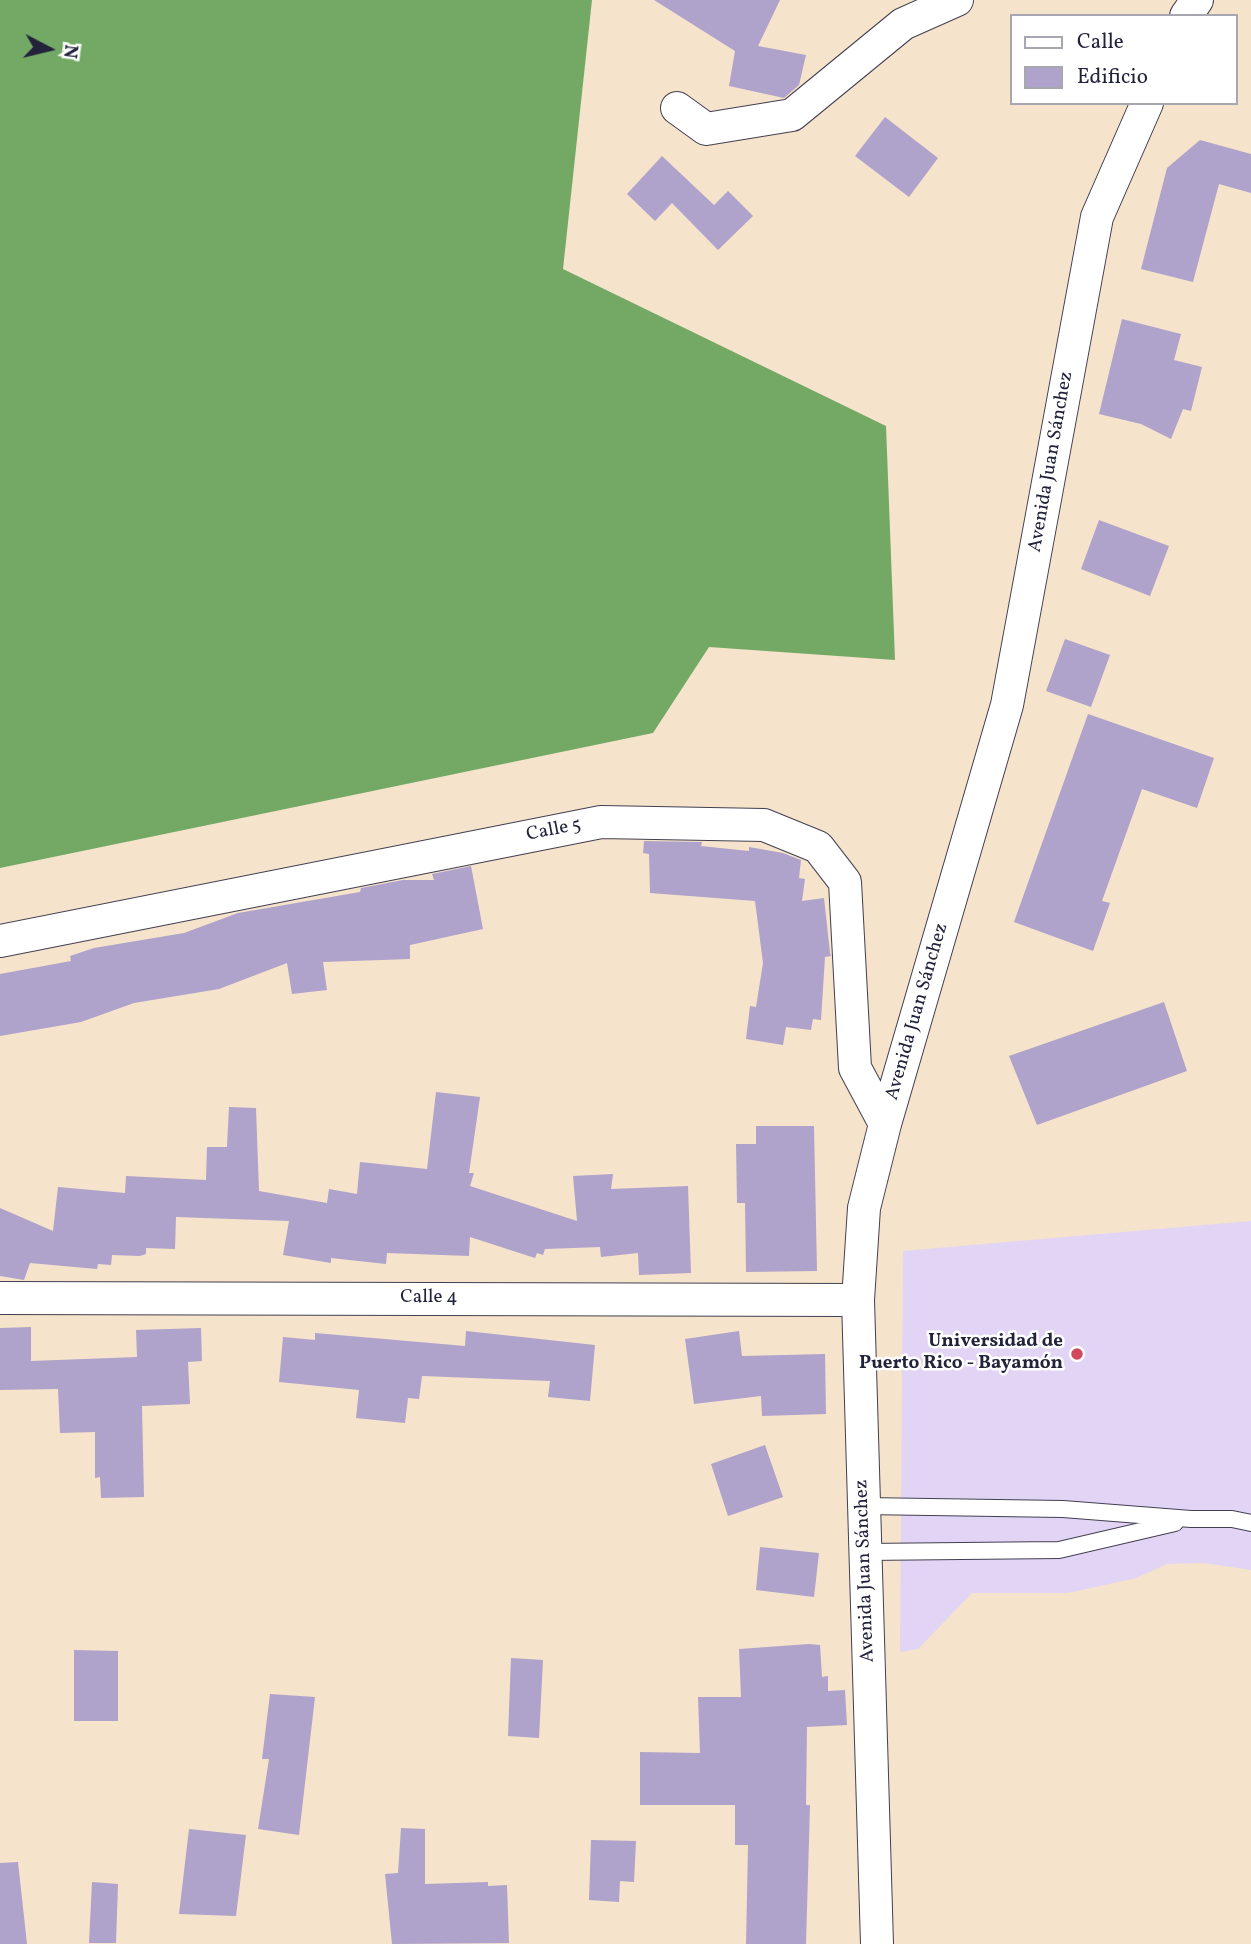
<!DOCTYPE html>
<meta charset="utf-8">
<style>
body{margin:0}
#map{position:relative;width:1251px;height:1944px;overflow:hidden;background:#f5e3cb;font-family:Vollkorn,serif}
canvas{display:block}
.legend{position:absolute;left:1010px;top:14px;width:228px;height:91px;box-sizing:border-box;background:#fff;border:2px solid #a7a7b1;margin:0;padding:9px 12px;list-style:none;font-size:21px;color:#22223b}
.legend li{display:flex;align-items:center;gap:14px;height:35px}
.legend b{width:35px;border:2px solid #a7a7b1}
.north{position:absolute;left:14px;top:14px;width:70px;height:70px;-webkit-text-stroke:5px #fff;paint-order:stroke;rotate:97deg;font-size:19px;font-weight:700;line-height:28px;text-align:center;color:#22223b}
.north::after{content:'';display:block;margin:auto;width:24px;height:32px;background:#22223b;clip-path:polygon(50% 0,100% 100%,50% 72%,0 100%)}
</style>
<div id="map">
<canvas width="1251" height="1944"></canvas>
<ul class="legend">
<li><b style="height:9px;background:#fff"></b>Calle</li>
<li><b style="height:19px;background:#afa2cb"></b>Edificio</li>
</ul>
<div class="north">N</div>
</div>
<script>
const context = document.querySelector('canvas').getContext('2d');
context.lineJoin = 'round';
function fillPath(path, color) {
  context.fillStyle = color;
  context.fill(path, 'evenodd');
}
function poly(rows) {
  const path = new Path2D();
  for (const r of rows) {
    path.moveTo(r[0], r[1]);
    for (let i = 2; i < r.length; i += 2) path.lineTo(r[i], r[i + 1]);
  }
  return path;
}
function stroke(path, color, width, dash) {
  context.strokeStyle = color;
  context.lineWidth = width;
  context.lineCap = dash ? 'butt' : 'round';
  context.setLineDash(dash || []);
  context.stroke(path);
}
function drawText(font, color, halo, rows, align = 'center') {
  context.font = font + ' Vollkorn,serif';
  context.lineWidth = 5;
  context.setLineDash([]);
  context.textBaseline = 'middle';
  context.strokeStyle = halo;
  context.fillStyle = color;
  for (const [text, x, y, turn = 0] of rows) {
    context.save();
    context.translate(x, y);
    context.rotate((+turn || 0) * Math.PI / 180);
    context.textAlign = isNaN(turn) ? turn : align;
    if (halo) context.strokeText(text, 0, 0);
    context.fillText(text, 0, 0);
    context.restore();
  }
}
const built = poly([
 [1251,1221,1251,1570,1204,1563,1167,1564,1136,1578,1068,1593,972,1593,918,1649,900,1652,903,1251]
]);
const forest = poly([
 [0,0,592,0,563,269,886,426,895,660,709,647,653,733,0,868]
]);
const building = poly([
 [654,0,780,0,758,46,806,55,799,85,784,98,729,86,735,51],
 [885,117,938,158,909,197,855,156],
 [1200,140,1251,154,1251,193,1219,184,1193,282,1141,269,1167,168],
 [662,156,714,205,728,191,753,216,718,250,672,203,655,221,627,194],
 [1122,319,1181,334,1174,360,1202,367,1191,411,1183,409,1171,439,1141,424,1099,414],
 [1099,520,1169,546,1150,596,1081,569],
 [1065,639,1110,655,1091,707,1046,691],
 [1088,714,1214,758,1197,808,1142,789,1102,901,1110,903,1093,951,1014,922],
 [644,841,702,842,701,846,749,851,749,847,783,853,801,860,799,878,805,879,802,901,824,898,830,953,831,956,825,957,821,1020,813,1019,811,1030,786,1027,783,1045,746,1039,750,1006,756,1007,763,963,755,901,650,893,649,854,643,853],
 [471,866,483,929,410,945,410,959,323,962,327,990,292,994,287,963,219,989,134,1003,81,1022,0,1036,0,974,71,961,70,956,94,948,184,933,238,913,360,892,361,888,403,880,434,880,432,874],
 [1164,1002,1187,1071,1037,1125,1009,1056],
 [436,1092,480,1097,469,1173,474,1173,470,1186,577,1221,573,1176,613,1174,611,1189,688,1186,691,1273,639,1275,638,1253,601,1257,600,1247,545,1249,543,1255,537,1253,535,1258,470,1237,469,1256,387,1253,386,1264,331,1258,331,1263,283,1255,289,1221,176,1217,175,1249,146,1248,146,1254,140,1256,112,1255,111,1265,98,1264,97,1269,30,1263,24,1280,0,1276,0,1208,53,1231,58,1187,125,1193,126,1176,206,1180,207,1147,227,1147,229,1107,256,1108,259,1191,327,1203,329,1189,357,1194,360,1162,427,1169],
 [756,1126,814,1126,817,1271,746,1272,745,1203,737,1203,736,1144,756,1144],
 [31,1327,31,1361,137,1357,136,1330,201,1328,202,1361,188,1362,190,1404,142,1406,144,1497,101,1498,100,1477,95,1478,95,1432,60,1433,58,1389,0,1390,0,1328],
 [466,1331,595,1345,590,1401,548,1397,550,1381,422,1376,419,1399,408,1398,405,1423,356,1418,359,1390,279,1382,283,1337,315,1340,315,1333,465,1346],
 [739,1331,742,1356,825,1354,826,1414,762,1416,761,1396,694,1404,685,1339],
 [765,1445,783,1497,728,1516,711,1464],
 [760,1547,819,1553,814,1597,756,1590],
 [809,1644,820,1645,822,1677,828,1676,828,1691,845,1690,847,1725,807,1727,806,1805,810,1805,806,1944,746,1944,748,1845,735,1845,735,1805,640,1805,640,1752,700,1753,698,1697,741,1697,739,1649],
 [74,1650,118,1651,118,1721,74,1721],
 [511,1658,543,1660,539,1738,508,1736],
 [270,1694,315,1697,299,1835,258,1829,269,1759,262,1759],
 [401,1828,425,1829,425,1884,488,1882,488,1886,507,1885,509,1943,392,1944,385,1874,398,1873],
 [189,1829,246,1835,236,1916,179,1914],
 [591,1840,636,1841,634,1882,620,1881,619,1902,589,1900],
 [18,1862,27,1944,0,1944,0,1863],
 [92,1882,118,1884,116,1943,89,1943]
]);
const lane = poly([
 [864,1506,1063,1509,1191,1519,1232,1519,1251,1523],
 [865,1552,1059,1550,1175,1523]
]);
const street = poly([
 [1186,16,1197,0],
 [677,108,706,129,792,115,903,24,957,0],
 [0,941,601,822,764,825,818,847,845,882,855,1068,885,1124],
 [0,1298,858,1300],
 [877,1944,858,1300,864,1208,885,1124,1007,705,1097,217,1147,103]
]);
const markers = [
 [1077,1354,7,"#d1495b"]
];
const streetNames = [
 ["Avenida Juan Sánchez",1052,462,-80],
 ["Calle 5",554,831,-11],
 ["Avenida Juan Sánchez",918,1012,-74],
 ["Calle 4",429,1299],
 ["Avenida Juan Sánchez",866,1571,-92]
];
const poiNames = [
 ["Universidad de",1063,1343],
 ["Puerto Rico - Bayamón",1063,1365]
];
fillPath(built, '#e1d4f4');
fillPath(forest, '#74a965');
fillPath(building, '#afa2cb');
stroke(lane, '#423f51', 18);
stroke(street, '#423f51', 34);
stroke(lane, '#fff', 16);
stroke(street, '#fff', 32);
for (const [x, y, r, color] of markers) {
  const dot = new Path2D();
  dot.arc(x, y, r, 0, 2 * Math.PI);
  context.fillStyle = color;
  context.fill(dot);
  stroke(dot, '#fff', 2.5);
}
drawText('19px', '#22223b', '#fff', streetNames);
drawText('bold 19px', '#22223b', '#fff', poiNames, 'right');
</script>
